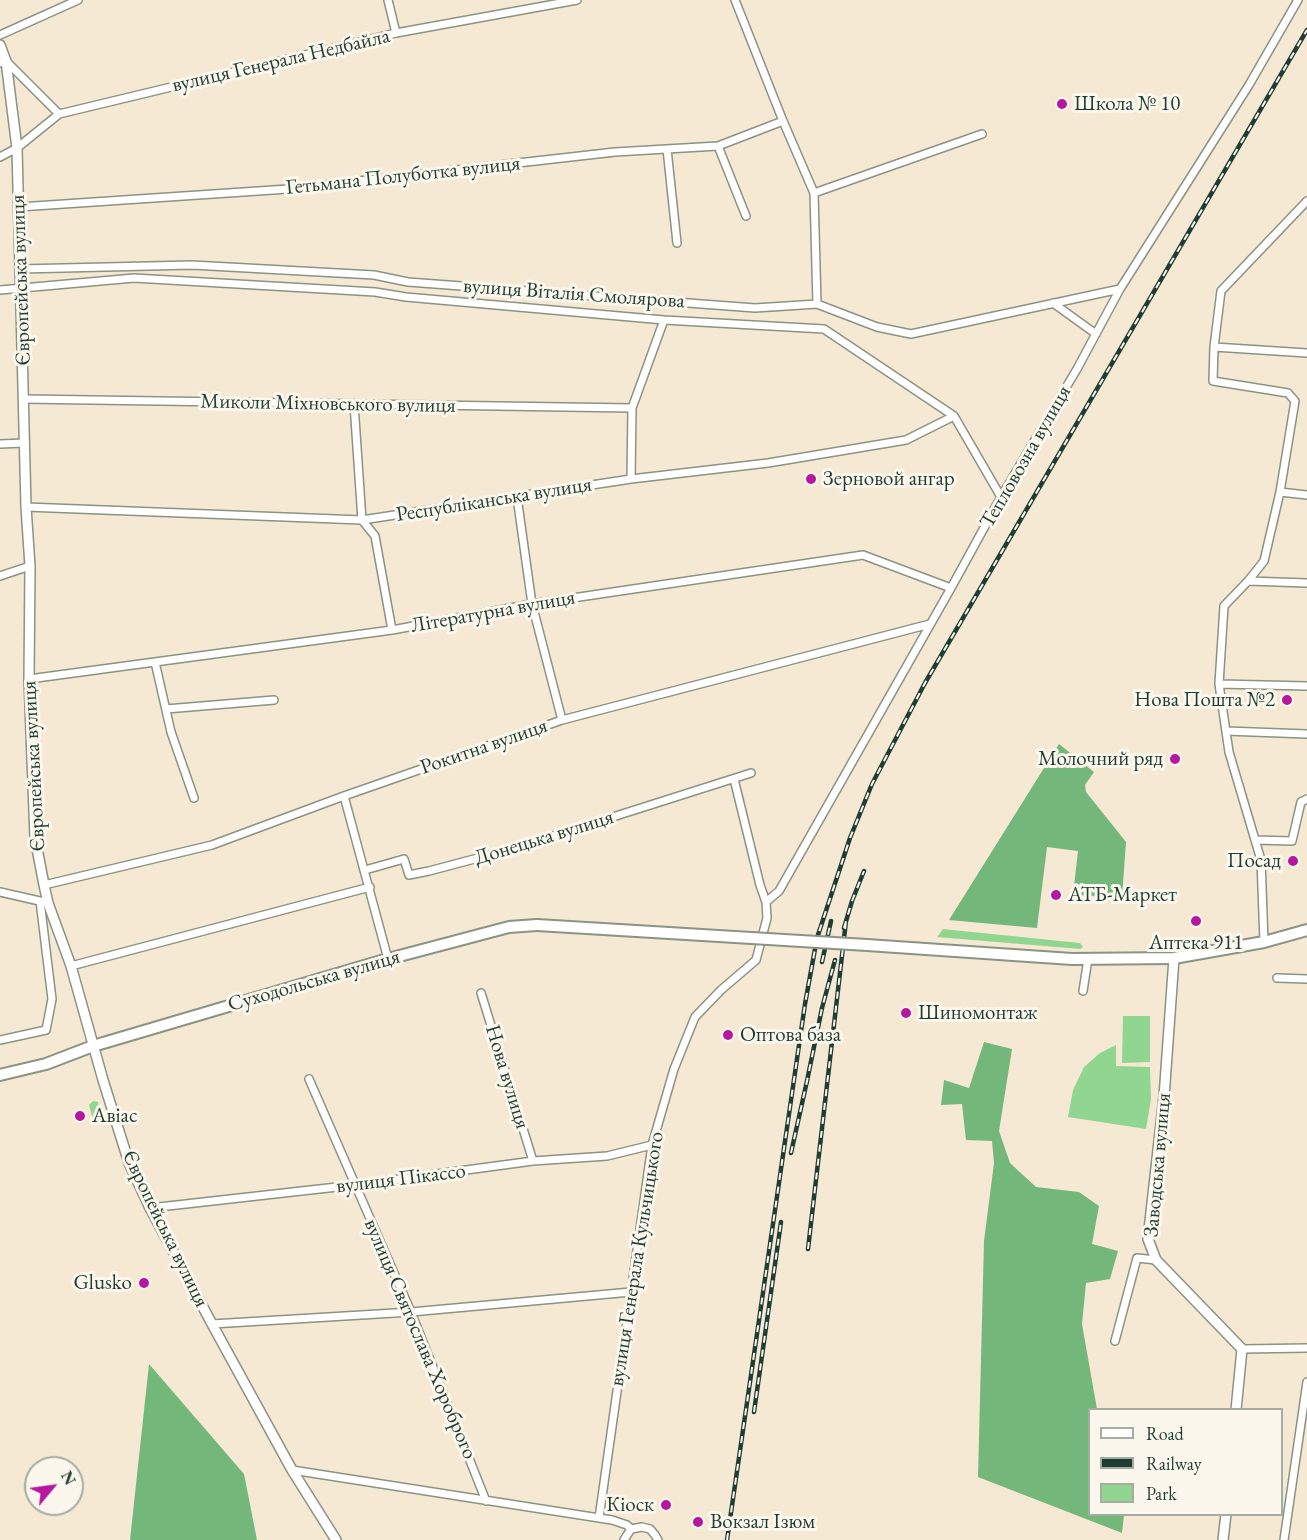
<!DOCTYPE html>
<meta charset="utf-8">
<style>
body{margin:0}
#map{position:relative;width:1307px;height:1540px;overflow:hidden;background:#f5e9d3;font-family:"EB Garamond",serif}
canvas{display:block}
.legend{position:absolute;left:1088px;top:1408px;width:195px;height:108px;box-sizing:border-box;background:#fbf7ec;border:2px solid #a3ada2;margin:0;padding:8px 10px;list-style:none;font-size:18px;color:#1f3d34}
.legend li{display:flex;align-items:center;gap:12px;height:30px}
.legend b{width:30px;border:2px solid #a3ada2}
.north{position:absolute;left:24px;top:1456px;width:60px;height:60px;box-sizing:border-box;background:#fbf7ec;border:2px solid #a3ada2;border-radius:50%;rotate:61deg;font-size:16px;font-weight:700;line-height:24px;text-align:center;color:#1f3d34}
.north::after{content:'';display:block;margin:auto;width:21px;height:27px;background:#b5179e;clip-path:polygon(50% 0,100% 100%,50% 72%,0 100%)}
</style>
<div id="map">
<canvas width="1307" height="1540"></canvas>
<ul class="legend">
<li><b style="height:8px;background:#fff"></b>Road</li>
<li><b style="height:8px;background:#1f3d34"></b>Railway</li>
<li><b style="height:16px;background:#91d690"></b>Park</li>
</ul>
<div class="north">N</div>
</div>
<script>
const context = document.querySelector('canvas').getContext('2d');
context.lineJoin = 'round';
function fillPath(path, color) {
  context.fillStyle = color;
  context.fill(path, 'evenodd');
}
function poly(rows) {
  const path = new Path2D();
  for (const r of rows) {
    path.moveTo(r[0], r[1]);
    for (let i = 2; i < r.length; i += 2) path.lineTo(r[i], r[i + 1]);
  }
  return path;
}
function stroke(path, color, width, dash) {
  context.strokeStyle = color;
  context.lineWidth = width;
  context.lineCap = dash ? 'butt' : 'round';
  context.setLineDash(dash || []);
  context.stroke(path);
}
function drawText(font, color, halo, rows, align = 'center') {
  context.font = font + ' "EB Garamond",serif';
  context.lineWidth = 6;
  context.setLineDash([]);
  context.textBaseline = 'middle';
  context.strokeStyle = halo;
  context.fillStyle = color;
  for (const [text, x, y, turn = 0] of rows) {
    context.save();
    context.translate(x, y);
    context.rotate((+turn || 0) * Math.PI / 180);
    context.textAlign = isNaN(turn) ? turn : align;
    if (halo) context.strokeText(text, 0, 0);
    context.fillText(text, 0, 0);
    context.restore();
  }
}
const green = poly([
 [943,929,1080,943,1083,947,1080,949,937,937],
 [1123,1016,1150,1016,1150,1062,1122,1063],
 [1116,1045,1116,1066,1150,1067,1151,1099,1146,1129,1068,1117,1073,1090,1084,1067,1100,1053],
 [93,1101,98,1102,103,1122,100,1125,94,1123,89,1105]
]);
const forest = poly([
 [1059,744,1094,772,1085,785,1086,792,1126,842,1122,897,1073,895,1078,851,1047,847,1037,928,949,920],
 [984,1042,1012,1049,999,1131,1010,1163,1036,1187,1079,1192,1099,1206,1092,1244,1118,1251,1110,1279,1086,1283,1082,1324,1097,1409,1090,1410,1090,1514,1124,1515,1122,1533,978,1477,984,1241,994,1163,992,1141,966,1140,962,1104,941,1105,944,1080,969,1088],
 [149,1364,244,1474,257,1540,130,1540]
]);
const street = poly([
 [388,0,396,33],
 [735,0,783,121,814,193,817,304],
 [0,35,78,0],
 [0,63,6,61,59,114],
 [718,146,746,216],
 [667,149,677,243],
 [0,157,17,148,59,114,396,33,577,0],
 [814,193,982,134],
 [19,207,288,189,615,152,718,146,783,121],
 [20,269,192,265,374,275,408,282,755,308,817,304,877,327,911,334,1120,289],
 [0,290,134,278,375,292,406,297,664,320,824,329,954,416,1001,497],
 [1053,303,1096,334],
 [1214,347,1307,353],
 [24,399,632,408],
 [354,404,362,520,375,536,392,630],
 [0,444,25,443],
 [631,479,632,408,664,320],
 [1280,492,1307,495],
 [517,497,532,604,562,720],
 [26,507,362,520,631,479,768,463,906,440,954,416],
 [0,576,30,566],
 [1248,581,1307,583],
 [155,662,171,732,194,798],
 [29,679,392,630,532,604,863,555,951,588],
 [1219,684,1307,686],
 [166,709,274,700],
 [1226,731,1307,734],
 [734,779,760,885,766,902],
 [344,796,388,959],
 [1255,840,1292,841,1301,802,1307,799],
 [365,870,404,859,409,875,429,871,512,849,751,773],
 [44,885,212,845,344,796,562,720,930,624],
 [0,892,44,902],
 [1264,942,1261,860,1229,752,1219,684,1224,606,1248,581,1264,561,1280,492,1295,401,1288,393,1213,381,1214,347,1221,291,1307,201],
 [71,966,370,887],
 [1277,978,1307,979],
 [1083,991,1088,959],
 [481,993,533,1161],
 [0,1040,46,1030,52,999,40,901],
 [309,1079,411,1312,486,1501],
 [150,1208,355,1185,533,1161,607,1156,652,1145],
 [212,1324,411,1312,631,1292],
 [1115,1341,1137,1258,1156,1260],
 [1242,1349,1307,1348],
 [292,1470,612,1520,627,1525,631,1529],
 [599,1518,652,1145,674,1069,695,1017,721,990,756,960,767,918,766,902,779,891,951,588,1001,497,1077,369,1120,289,1249,85,1298,0],
 [624,1540,631,1529,642,1527,650,1529,655,1535,658,1540],
 [1284,1540,1307,1382]
]);
const secondary = poly([
 [0,45,6,61,17,148,26,507,30,566,29,679,35,838,44,885,48,903,71,966,103,1080,129,1163,150,1208,212,1324,292,1470,336,1540],
 [1174,958,1164,1097,1148,1239,1156,1260,1242,1349,1236,1410],
 [1223,1540,1226,1514]
]);
const primary = poly([
 [1072,959,1174,958,1264,942,1307,930],
 [0,1075,46,1064,93,1046,388,959,509,927,537,925]
]);
const rail = poly([
 [844,928,852,901,864,871],
 [822,962,831,921],
 [791,1153,807,1081,822,1008,835,960],
 [808,1249,846,921],
 [754,1412,781,1222],
 [727,1540,805,1004,817,938,850,838,872,784,925,683,1307,30]
]);
const primaryBridge = poly([
 [537,925,867,945,1072,959]
]);
const markers = [
 [1062,104,6,"#b5179e"],
 [811,479,6,"#b5179e"],
 [1287,700,6,"#b5179e"],
 [1175,759,6,"#b5179e"],
 [1293,861,6,"#b5179e"],
 [1056,895,6,"#b5179e"],
 [1196,921,6,"#b5179e"],
 [906,1013,6,"#b5179e"],
 [728,1035,6,"#b5179e"],
 [80,1116,6,"#b5179e"],
 [144,1283,6,"#b5179e"],
 [666,1505,6,"#b5179e"],
 [698,1522,6,"#b5179e"]
];
const streetNames = [
 ["вулиця Генерала Недбайла",281,61,-13],
 ["Гетьмана Полуботка вулиця",403,176,-6],
 ["Європейська вулиця",21,280,-92],
 ["вулиця Віталія Смолярова",574,294,4],
 ["Миколи Міхновського вулиця",328,404,1],
 ["Тепловозна вулиця",1026,457,-60],
 ["Республіканська вулиця",494,500,-9],
 ["Літературна вулиця",493,612,-10],
 ["Рокитна вулиця",484,747,-19],
 ["Європейська вулиця",34,766,-93],
 ["Донецька вулиця",544,838,-17],
 ["Суходольська вулиця",314,981,-16],
 ["Нова вулиця",507,1077,73],
 ["Заводська вулиця",1158,1165,-85],
 ["вулиця Пікассо",401,1179,-7],
 ["Європейська вулиця",165,1229,64],
 ["вулиця Генерала Кульчицького",637,1259,-81],
 ["вулиця Святослава Хороброго",420,1339,67]
];
const poiNames = [
 ["Школа № 10",1074,104],
 ["Зерновой ангар",823,479],
 ["Нова Пошта №2",1275,700,"right"],
 ["Молочний ряд",1163,759,"right"],
 ["Посад",1281,861,"right"],
 ["АТБ-Маркет",1068,895],
 ["Аптека 911",1196,943,"center"],
 ["Шиномонтаж",918,1013],
 ["Оптова база",740,1035],
 ["Авіас",92,1116],
 ["Glusko",132,1283,"right"],
 ["Кіоск",654,1505,"right"],
 ["Вокзал Ізюм",710,1522]
];
fillPath(green, '#91d690');
fillPath(forest, '#74b77a');
stroke(street, '#8a9384', 10);
stroke(secondary, '#8a9384', 12);
stroke(primary, '#8a9384', 14);
stroke(street, '#fff', 7);
stroke(secondary, '#fff', 9);
stroke(primary, '#fff', 10);
stroke(rail, '#1f3d34', 4.5);
stroke(rail, '#fbf7ec', 2, [7]);
stroke(primaryBridge, '#8a9384', 14, []);
stroke(primaryBridge, '#fff', 10);
for (const [x, y, r, color] of markers) {
  const dot = new Path2D();
  dot.arc(x, y, r, 0, 2 * Math.PI);
  context.fillStyle = color;
  context.fill(dot);
  stroke(dot, '#fbf7ec', 2);
}
drawText('21px', '#1f3d34', '#fbf7ec', streetNames);
drawText('21px', '#1f3d34', '#fbf7ec', poiNames, 'left');
</script>
